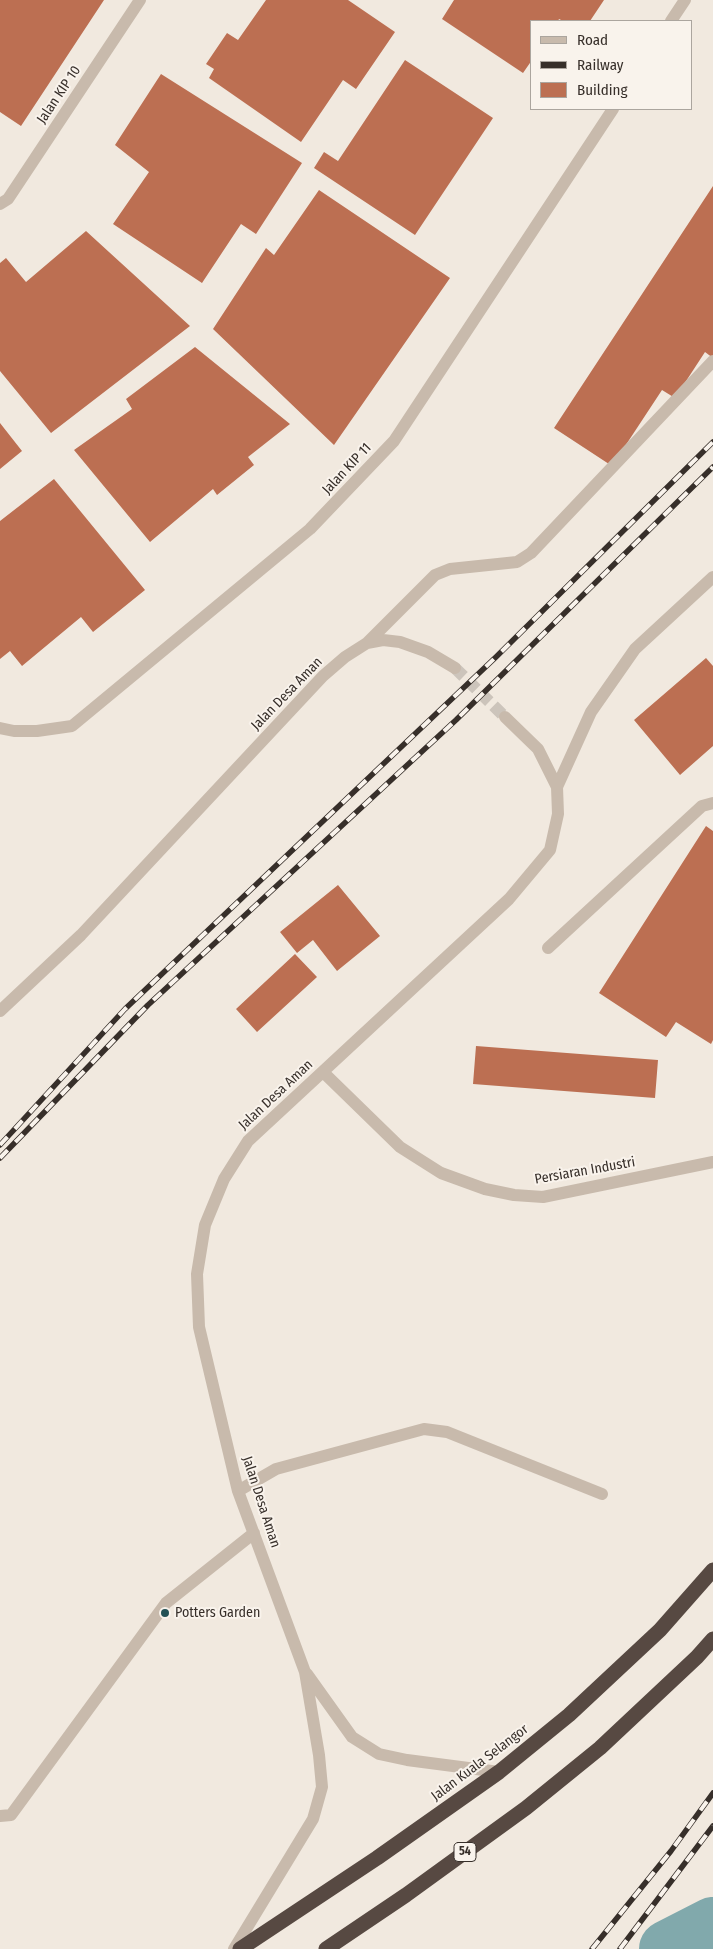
<!DOCTYPE html>
<style>
body{margin:0}
#map{position:relative;width:713px;height:1949px;overflow:hidden;background:#f1e9df;font-family:"Fira Sans Condensed",sans-serif}
canvas{display:block}
.legend{position:absolute;left:530px;top:20px;width:162px;height:90px;box-sizing:border-box;background:#f9f3ec;border:1px solid #aba59e;margin:0;padding:6px 9px;list-style:none;font-size:15px;color:#372f2a}
.legend li{display:flex;align-items:center;gap:10px;height:25px}
.legend b{width:25px;border:1px solid #aba59e}
</style>
<div id="map">
<canvas width="713" height="1949"></canvas>
<ul class="legend">
<li><b style="height:6px;background:#c8baac"></b>Road</li>
<li><b style="height:6px;background:#372f2a"></b>Railway</li>
<li><b style="height:14px;background:#bc6f52"></b>Building</li>
</ul>
</div>
<script>
const context = document.querySelector('canvas').getContext('2d');
context.lineJoin = 'round';
function poly(rows) {
  const path = new Path2D();
  for (const r of rows) {
    path.moveTo(r[0], r[1]);
    for (let i = 2; i < r.length; i += 2) path.lineTo(r[i], r[i + 1]);
  }
  return path;
}
function stroke(path, color, width, dash) {
  context.strokeStyle = color;
  context.lineWidth = width;
  context.lineCap = dash ? 'butt' : 'round';
  context.setLineDash(dash || []);
  context.stroke(path);
}
function fillPath(path, color) {
  context.fillStyle = color;
  context.fill(path, 'evenodd');
}
function drawText(font, color, halo, rows, align = 'center') {
  context.font = font + ' "Fira Sans Condensed",sans-serif';
  context.lineWidth = 4;
  context.setLineDash([]);
  context.textBaseline = 'middle';
  context.strokeStyle = halo;
  context.fillStyle = color;
  for (const [text, x, y, turn = 0] of rows) {
    context.save();
    context.translate(x, y);
    context.rotate((+turn || 0) * Math.PI / 180);
    context.textAlign = isNaN(turn) ? turn : align;
    if (halo) context.strokeText(text, 0, 0);
    context.fillText(text, 0, 0);
    context.restore();
  }
}
const river = poly([
 [668,1949,713,1926]
]);
const building = poly([
 [0,0,104,0,21,126,0,112],
 [266,0,348,0,395,32,356,89,343,80,301,142,209,78,214,69,206,64,227,33,238,40],
 [454,0,604,0,590,21,563,21,559,19,558,21,532,21,532,60,523,73,442,19],
 [405,60,493,118,415,235,314,168,324,152,338,161],
 [161,74,302,163,256,234,241,224,202,283,113,224,149,172,115,145],
 [713,186,713,358,705,352,675,398,662,390,612,466,554,428],
 [319,190,450,278,334,445,213,329,266,248,274,255],
 [86,231,190,326,51,433,0,371,0,263,6,258,26,282],
 [195,347,290,424,248,457,254,465,217,495,213,489,150,542,74,450,132,409,126,399],
 [0,423,22,451,0,469],
 [54,479,145,590,93,632,81,617,22,666,10,651,0,659,0,521],
 [706,658,713,666,713,746,680,775,634,720],
 [706,826,713,831,713,1040,711,1044,676,1022,666,1037,599,993],
 [338,885,380,936,337,971,313,940,297,953,280,932],
 [295,954,317,977,257,1032,236,1009],
 [476,1046,658,1060,655,1098,473,1084]
]);
const minorTunnel = poly([
 [455,668,505,717]
]);
const minor = poly([
 [671,21,685,0],
 [0,204,8,199,140,0],
 [367,643,435,575,450,569,517,562,531,553,713,361],
 [0,728,14,731,37,731,72,726,310,529,394,441,613,109],
 [557,787,591,712,635,649,713,577],
 [548,948,702,806,713,803],
 [0,1011,81,935,323,676,345,657,367,643,383,640,400,642,428,652,455,668],
 [323,1072,400,1147,441,1173,485,1189,514,1195,543,1197,713,1162],
 [238,1491,276,1469,424,1429,447,1432,602,1494],
 [307,1674,352,1737,379,1754,407,1760,499,1772],
 [0,1816,11,1815,166,1603,254,1533],
 [234,1949,313,1819,322,1787,319,1755,305,1672,238,1491,199,1327,197,1274,205,1225,224,1179,248,1141,509,899,550,850,558,814,557,787,538,749,505,717]
]);
const highway = poly([
 [240,1949,377,1858,499,1772,569,1715,660,1630,713,1570],
 [326,1949,406,1895,526,1808,600,1748,697,1657,713,1639]
]);
const rail = poly([
 [0,1145,125,1009,496,657,713,442],
 [0,1158,148,1005,456,720,713,467],
 [592,1949,671,1851,713,1793],
 [620,1949,713,1826]
]);
const markers = [
 [165,1613,5,"#235155"]
];
const shields = [
 [465,1852,22]
];
const shieldNames = [
 ["54",465,1852]
];
const streetNames = [
 ["Jalan KIP 10",59,95,-56],
 ["Jalan KIP 11",347,469,-47],
 ["Jalan Desa Aman",287,694,-46],
 ["Jalan Desa Aman",276,1095,-43],
 ["Persiaran Industri",585,1171,-10],
 ["Jalan Desa Aman",261,1502,72],
 ["Jalan Kuala Selangor",480,1763,-37]
];
const poiNames = [
 ["Potters Garden",175,1613]
];
stroke(river, '#81a9ac', 58);
fillPath(building, '#bc6f52');
stroke(minorTunnel, '#ccc4bb', 12, [12, 6]);
stroke(minor, '#c8baac', 12);
stroke(highway, '#574942', 15);
stroke(rail, '#372f2a', 5.5);
stroke(rail, '#f9f3ec', 4, [11]);
for (const [x, y, r, color] of markers) {
  const dot = new Path2D();
  dot.arc(x, y, r, 0, 2 * Math.PI);
  context.fillStyle = color;
  context.fill(dot);
  stroke(dot, '#f9f3ec', 2);
}
for (const [x, y, w] of shields) {
  const box = new Path2D();
  box.roundRect(x - w / 2, y - 9.5, w, 19, 4);
  context.fillStyle = '#f9f3ec';
  context.fill(box);
  stroke(box, '#372f2a', 1);
}
drawText('bold 12px', '#372f2a', null, shieldNames);
drawText('14px', '#372f2a', '#f9f3ec', streetNames);
drawText('14px', '#372f2a', '#f9f3ec', poiNames, 'left');
</script>
